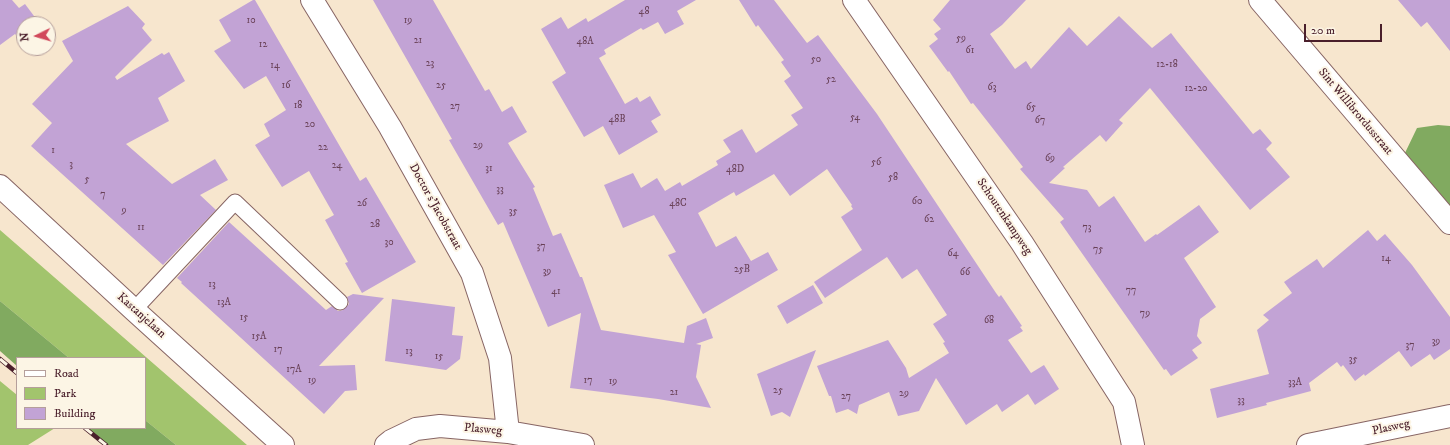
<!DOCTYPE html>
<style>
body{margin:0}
#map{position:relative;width:1450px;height:445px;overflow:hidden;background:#f7e6ce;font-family:"IM FELL DW Pica",serif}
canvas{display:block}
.legend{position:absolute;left:16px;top:357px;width:130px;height:72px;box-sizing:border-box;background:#fcf5e5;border:1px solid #b59f9b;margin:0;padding:5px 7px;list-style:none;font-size:12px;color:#4a1f2b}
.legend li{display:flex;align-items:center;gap:8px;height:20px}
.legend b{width:20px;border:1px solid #b59f9b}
.north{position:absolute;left:16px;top:16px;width:40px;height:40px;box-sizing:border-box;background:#fcf5e5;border:1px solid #b59f9b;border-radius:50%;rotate:265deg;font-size:11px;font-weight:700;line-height:16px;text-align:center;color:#4a1f2b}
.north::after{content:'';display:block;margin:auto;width:14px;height:18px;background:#d1495b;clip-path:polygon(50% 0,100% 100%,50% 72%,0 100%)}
.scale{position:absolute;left:1304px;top:24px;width:78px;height:18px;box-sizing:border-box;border:2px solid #4a1f2b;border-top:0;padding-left:5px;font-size:12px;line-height:14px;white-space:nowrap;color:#4a1f2b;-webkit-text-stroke:3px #fcf5e5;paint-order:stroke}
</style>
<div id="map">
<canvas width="1450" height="445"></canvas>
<ul class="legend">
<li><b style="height:5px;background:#fff"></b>Road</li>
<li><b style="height:11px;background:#a2c46d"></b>Park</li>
<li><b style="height:11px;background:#c2a3d5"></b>Building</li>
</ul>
<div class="north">N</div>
<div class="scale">20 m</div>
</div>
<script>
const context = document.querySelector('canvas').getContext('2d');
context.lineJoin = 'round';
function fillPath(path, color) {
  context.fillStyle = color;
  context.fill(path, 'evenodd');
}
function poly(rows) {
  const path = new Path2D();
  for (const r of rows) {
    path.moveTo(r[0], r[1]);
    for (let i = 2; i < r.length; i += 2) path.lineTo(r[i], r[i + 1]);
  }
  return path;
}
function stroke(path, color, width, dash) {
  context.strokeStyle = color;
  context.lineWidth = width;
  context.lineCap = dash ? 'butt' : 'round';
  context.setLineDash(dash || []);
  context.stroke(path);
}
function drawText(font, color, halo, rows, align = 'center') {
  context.font = font + ' "IM FELL DW Pica",serif';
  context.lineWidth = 4;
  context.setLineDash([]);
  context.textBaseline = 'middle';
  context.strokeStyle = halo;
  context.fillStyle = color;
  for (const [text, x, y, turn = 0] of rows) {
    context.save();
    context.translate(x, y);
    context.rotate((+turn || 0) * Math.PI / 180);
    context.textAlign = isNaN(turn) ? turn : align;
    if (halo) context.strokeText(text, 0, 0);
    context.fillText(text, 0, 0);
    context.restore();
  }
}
const green = poly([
 [0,230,247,445,176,445,145,420,145,358,69,358,0,301],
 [0,381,17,395,17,428,55,428,28,445,0,445]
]);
const forest = poly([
 [1438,125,1450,126,1450,209,1404,155,1417,128],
 [0,301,69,358,17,358,17,366,0,351],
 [145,420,176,445,106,445,87,428,145,428]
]);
const building = poly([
 [0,0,12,0,19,8,25,4,37,20,32,24,24,24,24,30,17,36,15,34,0,45],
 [253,0,255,0,360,181,366,177,416,262,362,293,345,263,348,262,325,220,334,215,309,171,282,187,255,145,270,136,264,124,286,110,266,76,244,89,214,51,231,41,219,20],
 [373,0,433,0,485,91,489,89,502,112,512,106,527,132,508,143,535,187,533,188,553,236,561,233,580,277,582,277,601,330,684,343,687,326,706,318,713,338,696,344,701,345,696,377,711,408,658,399,570,388,581,313,548,327,503,222,498,225,449,140,452,139],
 [625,0,696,0,677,11,684,24,665,34,658,22,643,30,641,28,604,50,606,54,599,58,625,104,637,97,640,102,650,96,661,115,651,121,658,132,619,155,603,126,584,137,552,82,566,73,541,29,561,17,568,29,586,18,588,22],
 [739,0,774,0,807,43,818,35,877,114,996,293,999,297,1001,295,1022,326,1020,327,1023,331,1008,340,1031,373,1044,365,1059,389,1035,405,1028,394,1002,412,997,404,966,425,936,378,919,411,898,416,889,392,859,405,857,414,848,409,836,413,831,396,829,396,817,366,888,340,906,368,909,378,949,353,943,343,945,342,933,324,947,315,917,269,902,279,887,257,825,298,814,282,862,250,841,217,853,209,851,206,852,205,827,169,790,196,774,174,736,196,734,192,698,213,716,247,736,236,751,261,768,252,778,270,703,314,668,255,676,252,654,215,623,228,604,185,633,173,641,188,657,178,665,191,680,182,682,186,718,165,716,161,731,152,723,140,742,129,756,153,798,125,791,115,803,108,784,81,791,76,781,62,784,60,758,25,756,27],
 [950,0,1026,0,1002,25,990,34,1015,69,1026,61,1031,69,1069,27,1087,46,1119,16,1152,48,1171,33,1177,41,1253,134,1260,129,1272,143,1266,149,1290,177,1250,210,1150,88,1119,120,1123,123,1106,142,1100,135,1063,167,1065,168,1049,183,1087,190,1099,207,1114,196,1145,242,1156,234,1157,235,1199,205,1219,232,1184,258,1216,307,1200,319,1197,336,1202,343,1192,350,1198,358,1171,376,1166,369,1164,370,1060,222,1064,219,1020,169,1023,167,973,103,971,104,949,71,948,72,929,46,938,39,934,34,941,29,933,20],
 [1398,0,1450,0,1450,51,1427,22,1421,27],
 [128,6,145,24,142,28,152,40,115,77,117,80,162,53,164,55,169,52,185,81,158,98,169,121,126,144,172,184,215,159,228,180,200,195,216,210,163,265,31,146,52,123,32,104,73,61,62,41],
 [229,222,326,310,332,306,338,311,343,310,349,304,347,297,353,294,384,298,319,366,355,365,357,390,345,391,324,414,181,283,182,282,177,278],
 [1368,230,1377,241,1385,234,1412,265,1450,317,1450,349,1434,360,1430,354,1411,367,1399,351,1365,376,1364,374,1355,381,1343,365,1341,367,1337,362,1309,383,1311,391,1266,403,1267,405,1217,418,1210,389,1269,374,1257,330,1269,320,1263,315,1292,293,1284,282,1317,259,1323,268],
 [813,285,823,303,787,324,777,306],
 [392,299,455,307,452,335,463,336,460,359,446,370,385,361],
 [816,350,790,417,782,412,771,416,757,374]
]);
const service = poly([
 [134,310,235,202,340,302]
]);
const minor = poly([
 [312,0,390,127,472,273,500,358,508,432],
 [854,0,1022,243,1124,402,1133,445],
 [1260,0,1450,223],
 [0,186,134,310,283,445],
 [386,445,391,441,416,429,440,426,508,432,583,445],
 [1308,445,1450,416]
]);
const rail = poly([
 [0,359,17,373],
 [85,428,106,445]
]);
const numberNames = [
 ["48",644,12],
 ["10",251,21],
 ["19",408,21],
 ["59",961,39],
 ["21",418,41],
 ["48A",585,42],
 ["12",263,45],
 ["61",970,51],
 ["50",816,60],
 ["23",430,64],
 ["12-18",1167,65],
 ["14",275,66],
 ["52",831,80],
 ["16",286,86],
 ["25",441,86],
 ["63",992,88],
 ["12-20",1196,89],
 ["18",298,106],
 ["27",455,107],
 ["65",1031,108],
 ["54",855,118],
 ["48B",617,120],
 ["67",1040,121],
 ["20",310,125],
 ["29",478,146],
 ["22",323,148],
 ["1",53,151],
 ["69",1050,159],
 ["56",876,163],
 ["3",71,165],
 ["24",337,166],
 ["31",489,169],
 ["48D",735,170],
 ["58",893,178],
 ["5",87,180],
 ["33",500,190],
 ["7",103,195],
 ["60",917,202],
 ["26",362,204],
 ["48C",678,204],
 ["9",124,211],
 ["35",513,212],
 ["62",929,220],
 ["28",375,225],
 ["11",141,228],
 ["73",1087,228],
 ["30",389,243],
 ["37",541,247],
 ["75",1098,250],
 ["64",953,254],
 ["14",1386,259],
 ["25B",742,270],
 ["39",547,272],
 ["66",965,273],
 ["13",212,285],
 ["77",1131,291],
 ["41",556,292],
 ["13A",224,303],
 ["79",1145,314],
 ["15",244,318],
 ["68",989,321],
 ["15A",259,337],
 ["39",1436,342],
 ["37",1410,346],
 ["17",278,350],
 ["13",409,352],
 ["15",439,357],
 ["35",1353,360],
 ["17A",294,370],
 ["19",312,381],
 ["17",588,381],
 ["19",613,382],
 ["33A",1295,383],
 ["25",778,391],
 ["21",674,393],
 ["29",904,394],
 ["27",846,397],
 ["33",1241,401]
];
const streetNames = [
 ["Sint Willibrordusstraat",1355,112,50],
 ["Doctor s'Jacobstraat",435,207,61],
 ["Schoutenkampweg",1004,217,56],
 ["Kastanjelaan",141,316,42],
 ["Plasweg",1391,428,-12],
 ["Plasweg",483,430,5]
];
fillPath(green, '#a2c46d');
fillPath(forest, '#81aa60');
fillPath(building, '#c2a3d5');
stroke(service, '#876564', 17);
stroke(minor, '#876564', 24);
stroke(service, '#fff', 15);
stroke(minor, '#fff', 22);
stroke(rail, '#4a1f2b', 4.5);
stroke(rail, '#fcf5e5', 3, [9]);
drawText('10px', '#684056', null, numberNames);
drawText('12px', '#4a1f2b', '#fcf5e5', streetNames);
</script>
